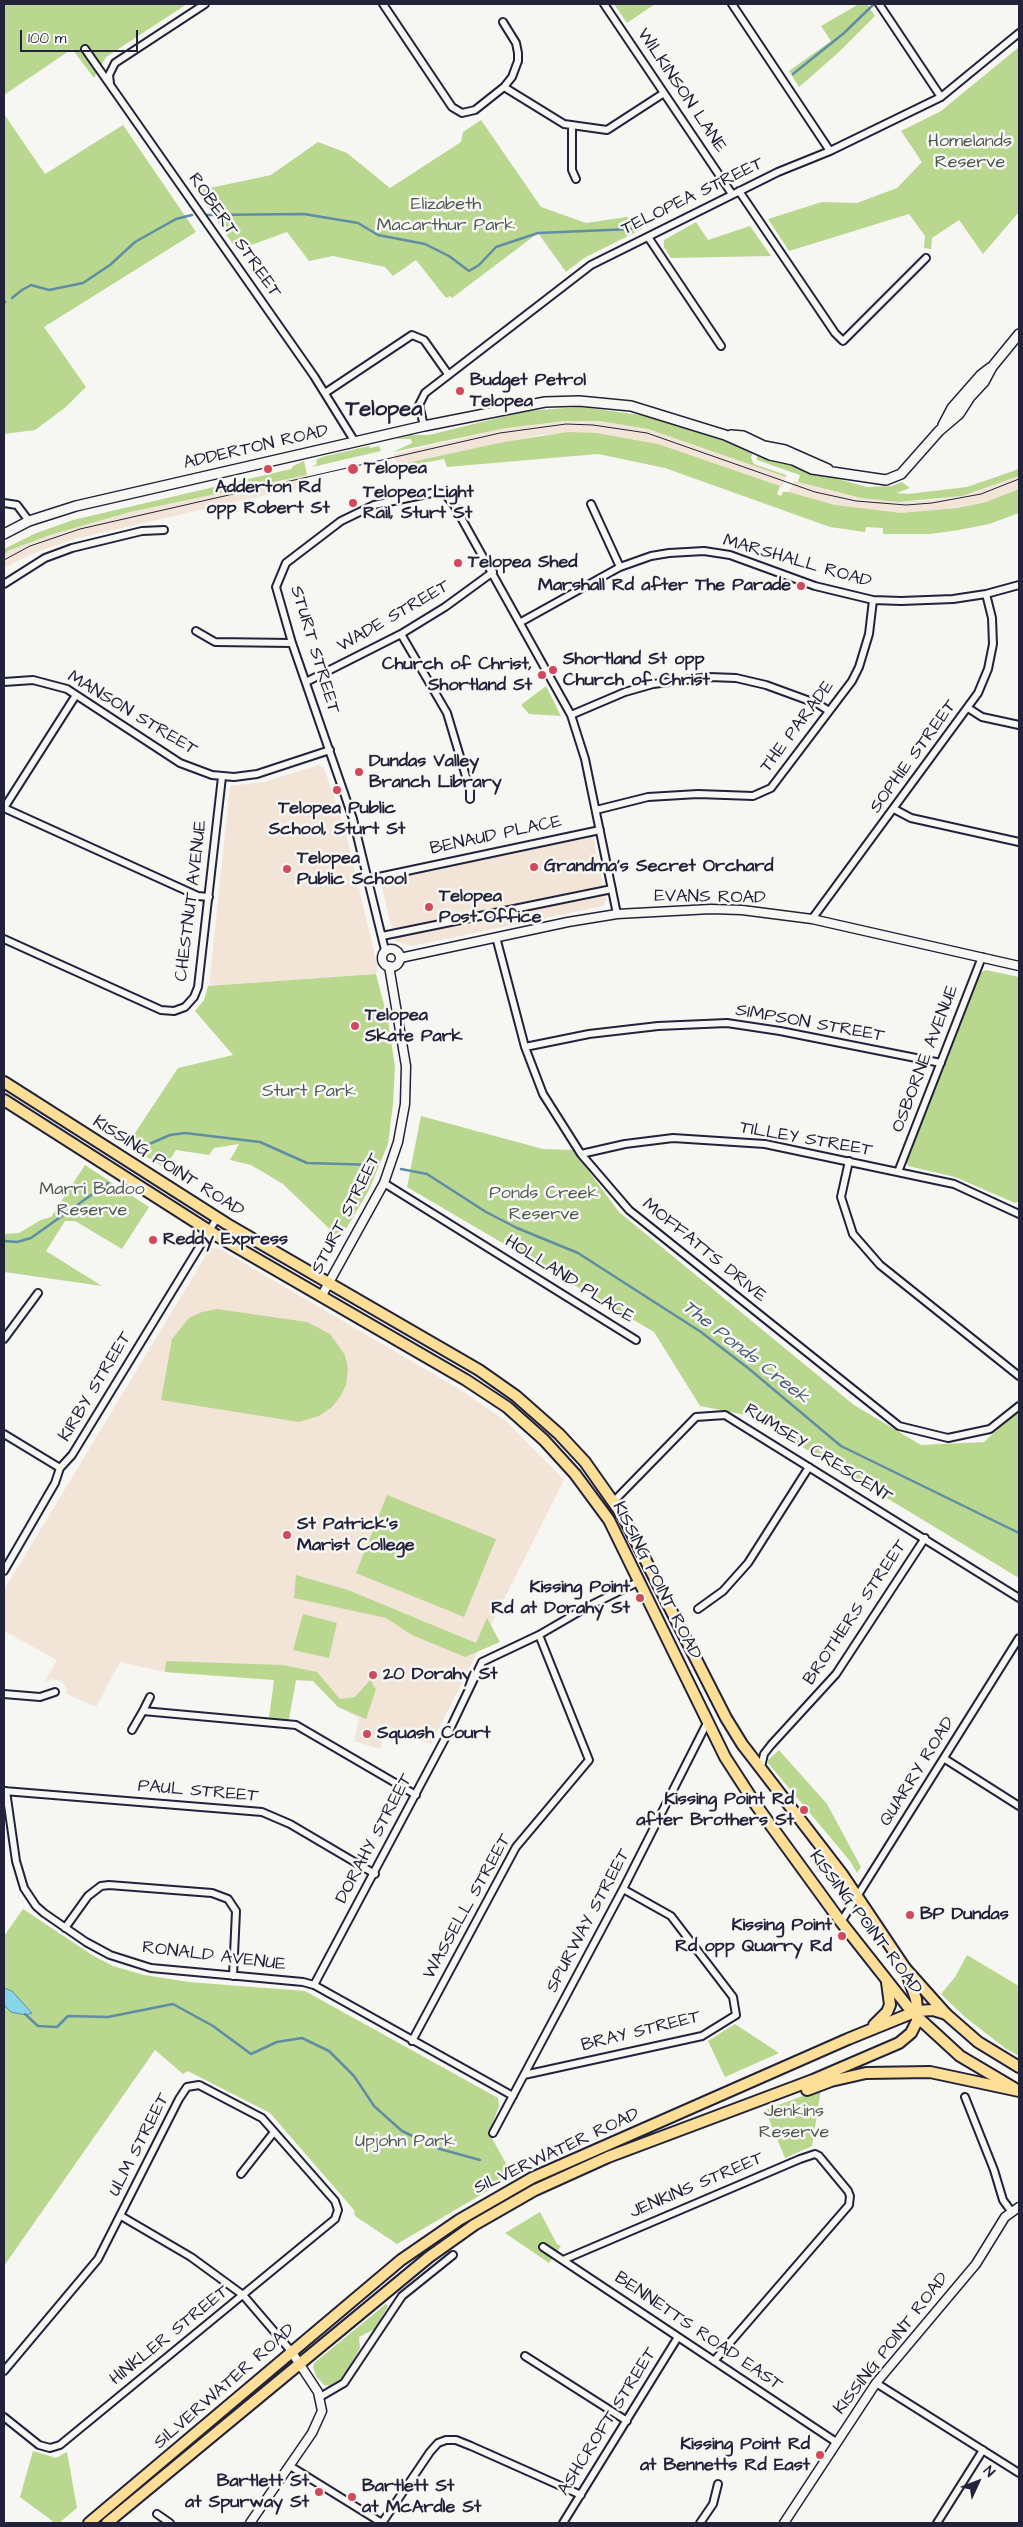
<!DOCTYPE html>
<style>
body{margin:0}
#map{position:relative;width:1023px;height:2527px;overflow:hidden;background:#f6f6f2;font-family:"Architects Daughter",sans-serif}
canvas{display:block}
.frame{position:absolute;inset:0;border:5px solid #22223b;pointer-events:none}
.north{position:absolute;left:953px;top:2457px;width:50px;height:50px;-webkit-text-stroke:4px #f6f6f2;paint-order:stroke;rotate:47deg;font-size:14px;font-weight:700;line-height:20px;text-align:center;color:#22223b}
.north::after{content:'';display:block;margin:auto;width:18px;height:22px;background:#22223b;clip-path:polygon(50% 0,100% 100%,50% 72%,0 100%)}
.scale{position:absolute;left:20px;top:30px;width:118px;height:22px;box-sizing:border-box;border:2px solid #22223b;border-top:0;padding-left:6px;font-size:15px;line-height:18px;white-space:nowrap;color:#22223b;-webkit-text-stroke:4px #f6f6f2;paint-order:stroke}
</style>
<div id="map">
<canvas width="1023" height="2527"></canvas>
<div class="frame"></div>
<div class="north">N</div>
<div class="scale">100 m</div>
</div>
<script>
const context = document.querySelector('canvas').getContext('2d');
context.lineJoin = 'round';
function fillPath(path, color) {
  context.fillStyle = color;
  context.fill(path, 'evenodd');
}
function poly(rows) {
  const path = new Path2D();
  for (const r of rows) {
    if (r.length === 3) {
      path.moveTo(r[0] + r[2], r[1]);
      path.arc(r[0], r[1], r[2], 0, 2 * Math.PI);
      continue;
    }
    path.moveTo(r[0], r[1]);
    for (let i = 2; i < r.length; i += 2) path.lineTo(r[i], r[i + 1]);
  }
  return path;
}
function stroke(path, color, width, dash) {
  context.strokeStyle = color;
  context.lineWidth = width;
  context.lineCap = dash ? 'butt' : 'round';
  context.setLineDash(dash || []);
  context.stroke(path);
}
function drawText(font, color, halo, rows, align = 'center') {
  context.font = font + ' "Architects Daughter",sans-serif';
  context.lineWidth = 5;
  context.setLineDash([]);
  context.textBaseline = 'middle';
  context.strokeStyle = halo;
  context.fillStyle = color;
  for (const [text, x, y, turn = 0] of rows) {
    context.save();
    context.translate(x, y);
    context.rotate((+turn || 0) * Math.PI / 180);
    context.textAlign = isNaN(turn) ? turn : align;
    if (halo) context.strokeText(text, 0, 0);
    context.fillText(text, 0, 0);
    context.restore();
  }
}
const built = poly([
 [566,421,599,421,648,429,786,477,782,487,658,444,597,433,541,435,397,465,394,454,506,428],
 [307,475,310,484,295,488,296,490,274,493,74,539,31,554,4,568,4,553,50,535,130,512],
 [1019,476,1019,489,1009,493,986,502,932,512,901,513,864,511,835,505,789,492,794,481,861,498,898,502,931,500,962,496],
 [319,765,324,768,345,829,378,969,376,974,209,986,230,786,264,782],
 [593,837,606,900,603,906,412,946,395,941,381,884,382,880],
 [212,1248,220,1249,459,1389,506,1421,564,1480,431,1744,385,1730,380,1749,354,1741,359,1718,338,1707,313,1681,275,1680,165,1672,120,1662,96,1707,67,1694,66,1687,61,1681,52,1679,44,1683,57,1660,4,1631,4,1590,208,1252]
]);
const green = poly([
 [4,4,187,4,106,57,94,78,72,49,4,95],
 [614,4,655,4,627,23],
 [859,4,867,4,875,16,839,52,799,87,789,71,831,41,821,26],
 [1019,47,1019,212,983,254,959,220,932,238,931,249,924,248,925,236,909,214,789,251,768,219,822,202,857,203,897,188,922,162,901,131,941,111],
 [4,114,45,174,123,125,196,232,44,327,86,387,66,407,35,430,4,434],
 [481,120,541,207,586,223,627,217,642,229,584,258,566,272,538,233,452,298,450,296,446,298,416,260,393,276,385,267,333,256,309,261,287,232,237,250,196,191,271,175,318,142,347,153,390,188,461,142,463,132],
 [696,222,708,240,750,226,771,256,671,258,664,247,664,240],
 [581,407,641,415,677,425,753,451,751,458,754,464,786,475,786,477,648,429,599,421,566,421,506,428,393,452,412,443,411,439,396,439,411,435,429,435,526,411],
 [568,432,597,433,658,444,780,486,777,494,781,496,783,492,789,492,835,505,901,513,957,508,986,502,1019,489,1019,513,989,524,959,530,930,534,883,534,883,528,866,527,865,532,830,527,665,468,598,454,447,467,444,459,397,468,397,465,504,442],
 [369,446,370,448,379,446,381,451,312,467,317,464,316,460,322,457],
 [757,453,806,470,867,487,891,486,902,482,910,488,896,493,908,494,967,487,1019,469,1019,476,962,496,898,502,861,498,798,482,800,475,757,460],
 [304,461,307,475,130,512,50,535,8,551,4,555,4,549,34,534,73,520,291,469,293,466],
 [546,686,561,716,529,714,521,705],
 [986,970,1019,977,1019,1201,1015,1203,955,1177,908,1166,906,1161,979,973],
 [376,974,388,1020,395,1067,393,1104,388,1144,369,1190,340,1239,283,1184,251,1165,230,1160,239,1144,214,1148,209,1155,176,1150,165,1168,127,1145,178,1068,233,1055,195,1011,204,1000,208,986],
 [421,1116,543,1149,573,1150,619,1212,854,1405,921,1445,984,1442,1019,1410,1019,1578,751,1416,700,1406,654,1332,407,1187],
 [85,1165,149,1207,122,1249,75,1221,65,1221,46,1251,102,1286,4,1272,4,1234,19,1233,41,1220,51,1217],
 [217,1309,307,1322,330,1334,345,1355,348,1369,346,1385,340,1397,332,1407,319,1416,299,1422,161,1400,172,1339,189,1318,202,1312],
 [387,1495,496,1539,464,1617,356,1573],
 [296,1575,348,1590,476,1643,487,1618,500,1642,465,1657,412,1635,386,1618,294,1598],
 [303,1614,337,1623,329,1658,293,1650],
 [166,1661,283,1665,317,1672,340,1699,355,1697,370,1680,376,1689,366,1719,338,1707,313,1681,296,1680,289,1719,269,1718,274,1680,165,1672],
 [779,1750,827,1804,861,1867,857,1873,850,1861,768,1763,768,1760],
 [23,1909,92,1955,113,1966,144,1975,189,1982,305,1991,498,2098,499,2106,489,2133,513,2176,397,2244,355,2216,354,2210,270,2113,188,2071,183,2074,155,2050,4,2266,4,1936],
 [967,1955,1019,1986,1019,2056,1005,2048,965,2017,941,1994,955,1977],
 [735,2024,779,2053,725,2077,708,2041],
 [821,2089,812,2146,785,2158,765,2110],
 [540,2212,557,2244,561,2246,549,2263,505,2233],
 [386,2304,388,2306,375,2329,359,2337,360,2348,343,2378,330,2386,324,2385,316,2376,313,2367,314,2363],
 [33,2451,56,2458,67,2452,77,2508,59,2523,55,2523,20,2497]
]);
const water = poly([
 [4,1988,12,1991,32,2013,26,2015,11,2012,4,2005,4,1988]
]);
const stream = poly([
 [793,74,844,33,874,4],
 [206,215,304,214,358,223,378,235,425,244,449,256,469,271,479,265,496,247,538,233,631,229],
 [12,298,22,290,31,285,49,290,83,283,110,265,135,242,176,219,192,215],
 [4,303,5,302],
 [137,1151,147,1145,170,1135,185,1133,260,1142,307,1163,377,1165],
 [401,1169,427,1174,486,1212,517,1228,578,1253,701,1332,748,1368,841,1446,1019,1533],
 [4,1241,17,1242,31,1238,108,1183],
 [25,2014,38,2026,57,2027,68,2016,108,2017,173,2004,213,2026,251,2054,277,2042,302,2038,329,2051,354,2076,374,2106,402,2131,440,2149,480,2160]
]);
const minor = poly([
 [383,4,452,107,462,113,475,110,504,87,512,77,518,61,518,53,516,43,503,22],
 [604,4,732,194],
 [732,4,830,151],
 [879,4,941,97],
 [85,49,314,376,355,442],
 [110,83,109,75,115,63,205,4],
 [504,87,564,124,607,130,664,93],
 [572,125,572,170,576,179],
 [739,191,835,333,843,341,926,258],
 [648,237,721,346],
 [325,393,412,335,424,340,448,374],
 [424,426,419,405,425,393,591,265,778,172,830,151,941,97,1019,33],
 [4,503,17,505,29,521],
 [591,504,620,567],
 [4,584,45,558,72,548,142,531,164,530],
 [521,622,620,567,651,556,669,553,704,551,730,555,815,586,873,600,901,601,953,599,986,594,1019,585],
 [196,631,215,642,292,643],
 [401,634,447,713,470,790,470,799],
 [4,682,33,680,67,689,180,763,212,775,234,777,257,774,330,750],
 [306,682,401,634,445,607,493,572],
 [968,708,982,717,1019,725],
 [571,715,625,692,653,684,709,677,736,678,766,685,818,704,829,711],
 [4,808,198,896,209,897],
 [4,808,76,695],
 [894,809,911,818,1019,842],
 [596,810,648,797,698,794,753,796,771,788,852,681,859,667,869,634,873,600],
 [369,879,600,830],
 [812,919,978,693,988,669,993,644,992,618,986,594],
 [382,936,612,889],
 [496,937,525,1047,543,1094,581,1154,629,1210,899,1426,948,1438,990,1429,1019,1406],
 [4,939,161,1010,174,1011,185,1007,194,997,198,987,222,777],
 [385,950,353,819,292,643,276,587,286,563,341,521,374,505,432,493,445,494,454,505,571,715,585,759,617,914],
 [525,1047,589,1034,658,1026,727,1023,780,1031,941,1063],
 [581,1154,625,1144,673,1138,765,1144,954,1184,1019,1214],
 [849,1161,841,1197,853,1234,880,1265,1019,1376],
 [898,1172,982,957],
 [384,1183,636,1340],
 [4,1339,38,1293],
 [4,1434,60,1468],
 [614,1501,696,1417,725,1415,1019,1598],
 [4,1571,55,1483,60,1468,72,1455,217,1218],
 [698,1609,723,1591,748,1563,809,1467],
 [4,1694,40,1697,55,1692],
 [150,1697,143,1711,296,1725,416,1795],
 [132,1730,143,1711],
 [945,1759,1019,1806],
 [761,1767,764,1754,771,1745,836,1674,925,1538],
 [4,1791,262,1812,290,1824,375,1874],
 [6,1791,16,1861,24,1888,36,1906,44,1913,86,1942,110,1955,151,1968,303,1982,314,1985,513,2096],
 [841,1922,1019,1638],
 [65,1928,88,1896,101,1886,109,1885,212,1893,228,1899,236,1911,233,1976],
 [314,1985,449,1731,482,1662,539,1635,589,1606,640,1581],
 [412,2041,516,1847,589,1760,539,1635],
 [524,2075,702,2036,736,2015,733,1997,671,1916,623,1889],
 [965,2097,994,2170,1003,2200,1011,2211],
 [493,2133,623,1889,708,1721],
 [241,2174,274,2132],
 [121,2216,191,2257,243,2295,291,2351],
 [543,2247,836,2442],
 [563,2260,800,2159,815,2154,819,2156,848,2191,850,2196,849,2205,714,2361],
 [525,2356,627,2421],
 [4,2371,98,2259,179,2099,187,2087,199,2085,262,2118,335,2201,338,2210,335,2219,60,2445,50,2448,39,2445,4,2417],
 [876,2383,1019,2473],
 [320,2397,344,2383,402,2296,453,2255],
 [290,2466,382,2523],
 [157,2514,170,2523],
 [382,2523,430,2452,438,2443,446,2440,456,2440,471,2446,581,2495],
 [563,2523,678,2337],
 [700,2523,713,2504,718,2484],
 [937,2523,983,2450]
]);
const tertiary = poly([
 [391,958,9],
 [400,958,568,922,617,914,711,909,742,910,812,919,1019,966],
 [321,1297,384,1183,398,1142,405,1104,406,1066,389,966],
 [250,2523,312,2433,322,2411,318,2392,291,2351],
 [784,2523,876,2383,976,2264,1005,2217,1019,2207]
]);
const secondary = poly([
 [943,425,952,408,981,375,990,368],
 [731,435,743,436,764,446,785,450,828,469],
 [4,534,29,521,76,506,424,426,545,402,579,401,631,406,725,435,770,455,793,460,812,469,886,480,901,474,939,431,959,414,970,397,984,382,992,367,1019,334]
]);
const primary = poly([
 [4,1082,227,1224,479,1370,516,1396,559,1434,585,1462,623,1516,726,1718,742,1744,842,1874,905,1968,946,2014],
 [4,1100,219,1237,466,1380,507,1407,544,1440,575,1474,609,1520,725,1757,756,1805,841,1922,912,2012,960,2056,1014,2088]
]);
const trunk = poly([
 [874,2025,887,2012,890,2005,887,1982],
 [807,2090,831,2081,866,2073,930,2072,1019,2091],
 [89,2523,401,2260,459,2220,532,2178,848,2039,917,2011,933,2010,946,2014,978,2042,1019,2067],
 [107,2523,429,2257,474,2225,535,2190,608,2157,813,2080,899,2043,911,2033,918,2019,916,1999,905,1968]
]);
const tram = poly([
 [4,560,30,546,80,529,500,433,566,424,593,425,647,433,815,492,856,501,906,505,932,503,981,494,1019,479]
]);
const markers = [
 [460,391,5,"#d1495b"],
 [268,469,5,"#d1495b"],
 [353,469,6,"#d1495b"],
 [353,503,5,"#d1495b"],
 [458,563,5,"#d1495b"],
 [801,586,5,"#d1495b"],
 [553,670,5,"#d1495b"],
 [542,675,5,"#d1495b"],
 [359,772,5,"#d1495b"],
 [337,790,5,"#d1495b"],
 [534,867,5,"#d1495b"],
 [287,869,5,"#d1495b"],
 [429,907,5,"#d1495b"],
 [355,1026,5,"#d1495b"],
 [153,1240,5,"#d1495b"],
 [287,1535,5,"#d1495b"],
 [640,1598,5,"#d1495b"],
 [373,1675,5,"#d1495b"],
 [367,1734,5,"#d1495b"],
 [804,1810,5,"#d1495b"],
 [910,1915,5,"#d1495b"],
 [842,1936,5,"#d1495b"],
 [820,2455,5,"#d1495b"],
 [319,2492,5,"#d1495b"],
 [352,2497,5,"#d1495b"]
];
const streetNames = [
 ["WILKINSON LANE",681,91,56],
 ["TELOPEA STREET",693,197,-26],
 ["ROBERT STREET",234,236,55],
 ["ADDERTON ROAD",256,448,-13],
 ["MARSHALL ROAD",797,562,16],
 ["WADE STREET",394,617,-30],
 ["STURT STREET",314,650,73],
 ["MANSON STREET",132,714,31],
 ["THE PARADE",798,727,-53],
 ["SOPHIE STREET",914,757,-54],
 ["BENAUD PLACE",496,836,-12],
 ["EVANS ROAD",710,898,1],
 ["CHESTNUT AVENUE",192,901,-83],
 ["SIMPSON STREET",810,1024,10],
 ["OSBORNE AVENUE",926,1059,-69],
 ["TILLEY STREET",806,1140,10],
 ["KISSING POINT ROAD",168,1167,32],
 ["STURT STREET",347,1214,-63],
 ["MOFFATTS DRIVE",704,1251,39],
 ["HOLLAND PLACE",569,1280,32],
 ["KIRBY STREET",96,1387,-59],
 ["RUMSEY CRESCENT",818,1454,32],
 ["KISSING POINT ROAD",656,1581,63],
 ["BROTHERS STREET",856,1613,-56],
 ["QUARRY ROAD",918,1772,-58],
 ["PAUL STREET",198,1792,5],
 ["DORAHY STREET",375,1839,-62],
 ["WASSELL STREET",468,1907,-61],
 ["SPURWAY STREET",589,1921,-62],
 ["KISSING POINT ROAD",865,1923,53],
 ["RONALD AVENUE",214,1957,7],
 ["BRAY STREET",641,2032,-14],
 ["ULM STREET",140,2145,-63],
 ["SILVERWATER ROAD",557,2152,-25],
 ["JENKINS STREET",697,2186,-23],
 ["BENNETTS ROAD EAST",698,2332,34],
 ["HINKLER STREET",170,2336,-39],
 ["KISSING POINT ROAD",892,2344,-52],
 ["SILVERWATER ROAD",225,2387,-41],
 ["ASHCROFT STREET",608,2422,-58]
];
const parkNames = [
 ["Homelands",970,142],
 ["Reserve",970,163],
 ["Elizabeth",446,205],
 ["Macarthur Park",446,226],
 ["Sturt Park",309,1092],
 ["Marri Badoo",92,1190],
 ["Reserve",92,1211],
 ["Ponds Creek",544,1194],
 ["Reserve",544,1215],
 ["Jenkins",794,2112],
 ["Reserve",794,2133],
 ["Upjohn Park",405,2142]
];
const poiNames = [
 ["Budget Petrol",470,381],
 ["Telopea",470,402],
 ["Telopea",364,469],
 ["Adderton Rd",268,488,"center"],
 ["opp Robert St",268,509,"center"],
 ["Telopea Light",363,493],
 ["Rail, Sturt St",363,514],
 ["Telopea Shed",468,563],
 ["Marshall Rd after The Parade",791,586,"right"],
 ["Shortland St opp",563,660],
 ["Church of Christ",563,681],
 ["Church of Christ,",532,665,"right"],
 ["Shortland St",532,686,"right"],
 ["Dundas Valley",369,762],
 ["Branch Library",369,783],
 ["Telopea Public",337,809,"center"],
 ["School, Sturt St",337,830,"center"],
 ["Telopea",297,859],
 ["Public School",297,880],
 ["Grandma's Secret Orchard",544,867],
 ["Telopea",439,897],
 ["Post Office",439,918],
 ["Telopea",365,1016],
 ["Skate Park",365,1037],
 ["Reddy Express",163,1240],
 ["St Patrick's",297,1525],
 ["Marist College",297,1546],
 ["Kissing Point",630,1588,"right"],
 ["Rd at Dorahy St",630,1609,"right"],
 ["20 Dorahy St",383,1675],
 ["Squash Court",377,1734],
 ["Kissing Point Rd",794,1800,"right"],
 ["after Brothers St",794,1821,"right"],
 ["BP Dundas",920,1915],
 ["Kissing Point",832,1926,"right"],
 ["Rd opp Quarry Rd",832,1947,"right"],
 ["Kissing Point Rd",810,2445,"right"],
 ["at Bennetts Rd East",810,2466,"right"],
 ["Bartlett St",309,2482,"right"],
 ["at Spurway St",309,2503,"right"],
 ["Bartlett St",362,2487],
 ["at McArdle St",362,2508]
];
const waterNames = [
 ["The Ponds Creek",745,1353,38]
];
const districtNames = [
 ["Telopea",384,410]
];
fillPath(built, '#f3e4d8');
fillPath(green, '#bad790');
fillPath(water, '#88d5e8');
stroke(water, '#5f8da3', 1);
stroke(stream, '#5f8da3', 2.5);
stroke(minor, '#22223b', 10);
stroke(tertiary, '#22223b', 11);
stroke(secondary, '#22223b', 12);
stroke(primary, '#22223b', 14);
stroke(trunk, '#22223b', 14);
stroke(minor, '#f6f6f2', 6);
stroke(tertiary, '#f6f6f2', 8);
stroke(secondary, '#f6f6f2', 9);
stroke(primary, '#fdde96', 10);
stroke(trunk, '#fdde96', 10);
stroke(tram, '#22223b', 1);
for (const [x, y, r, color] of markers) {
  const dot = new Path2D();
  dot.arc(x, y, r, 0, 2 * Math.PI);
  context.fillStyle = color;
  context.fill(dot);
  stroke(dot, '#f6f6f2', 2);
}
drawText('18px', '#22223b', '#f6f6f2', streetNames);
drawText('18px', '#505854', '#f6f6f2', parkNames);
drawText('bold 18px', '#22223b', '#f6f6f2', poiNames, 'left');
drawText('italic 19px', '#41586f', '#f6f6f2', waterNames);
drawText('bold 22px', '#22223b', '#f6f6f2', districtNames);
</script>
